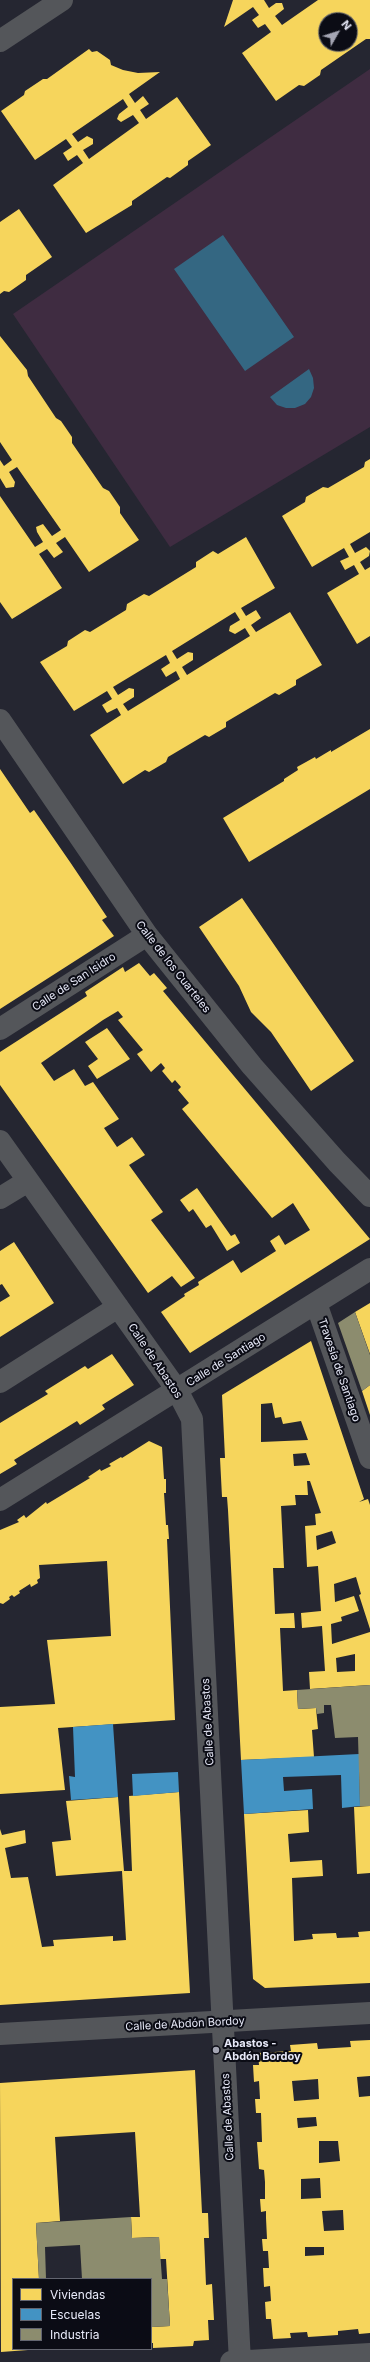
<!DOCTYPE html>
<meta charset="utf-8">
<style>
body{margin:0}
#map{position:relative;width:370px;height:2362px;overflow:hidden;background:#252631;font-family:Inter,sans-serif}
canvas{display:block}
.legend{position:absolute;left:12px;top:2278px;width:140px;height:72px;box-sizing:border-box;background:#0b0c15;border:1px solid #636570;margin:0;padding:5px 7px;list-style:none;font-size:12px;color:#e8eaf9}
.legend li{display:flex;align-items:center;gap:8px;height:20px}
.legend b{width:20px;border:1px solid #636570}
.north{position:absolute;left:318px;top:12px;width:40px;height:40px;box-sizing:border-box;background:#0b0c15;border:1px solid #636570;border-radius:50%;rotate:51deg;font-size:11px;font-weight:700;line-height:16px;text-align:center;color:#e8eaf9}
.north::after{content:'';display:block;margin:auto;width:14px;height:18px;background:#a4a5b3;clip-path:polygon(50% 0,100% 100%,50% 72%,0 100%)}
</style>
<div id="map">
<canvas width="370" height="2362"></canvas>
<ul class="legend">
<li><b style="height:11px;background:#f6d55c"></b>Viviendas</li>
<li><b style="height:11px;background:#4393c3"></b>Escuelas</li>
<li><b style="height:11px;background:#8c8c6e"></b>Industria</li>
</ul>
<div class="north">N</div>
</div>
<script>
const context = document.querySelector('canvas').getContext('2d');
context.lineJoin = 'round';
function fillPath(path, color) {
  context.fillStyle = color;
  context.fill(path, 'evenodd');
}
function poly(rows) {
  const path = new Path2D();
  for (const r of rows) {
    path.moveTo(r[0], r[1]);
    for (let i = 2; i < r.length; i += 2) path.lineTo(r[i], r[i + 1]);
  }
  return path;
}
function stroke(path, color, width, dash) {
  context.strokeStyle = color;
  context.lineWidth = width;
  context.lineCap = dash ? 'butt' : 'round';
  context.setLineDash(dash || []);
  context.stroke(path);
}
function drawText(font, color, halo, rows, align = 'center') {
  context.font = font + ' Inter,sans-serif';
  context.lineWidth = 4;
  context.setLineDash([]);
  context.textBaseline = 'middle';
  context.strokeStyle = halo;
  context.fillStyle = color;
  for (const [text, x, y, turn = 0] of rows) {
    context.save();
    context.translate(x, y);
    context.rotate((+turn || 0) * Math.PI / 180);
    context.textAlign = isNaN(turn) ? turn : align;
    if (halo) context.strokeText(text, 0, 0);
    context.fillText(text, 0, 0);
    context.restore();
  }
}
const green = poly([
 [370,69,370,427,170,547,13,314]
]);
const water = poly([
 [223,235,294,337,245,371,174,269],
 [309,369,313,378,314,388,311,397,305,404,295,408,286,408,277,405,270,397]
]);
const homes = poly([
 [233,0,264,0,269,8,276,3,282,3,284,9,275,16,282,25,318,0,370,0,370,39,366,39,321,70,320,75,304,86,299,85,276,101,242,53,271,32,265,24,258,28,252,20,259,15,253,7,224,27],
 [326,20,350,20,350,44,326,44],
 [89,49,92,52,97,51,110,60,111,65,123,70,138,73,160,72,129,94,135,103,143,96,149,104,140,110,146,119,177,97,211,145,188,161,188,165,170,178,167,177,132,201,132,205,86,233,53,185,83,163,77,155,68,161,63,153,72,147,66,139,35,160,1,111,24,95,25,91,43,79,47,79],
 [123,99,128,107,119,114,117,119,121,122,133,115,139,123,89,159,83,150,93,144,93,139,87,136,78,142,72,134],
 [19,209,52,257,26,275,26,280,9,292,4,291,0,294,0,222],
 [0,336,27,370,28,376,56,418,61,421,72,437,72,443,103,488,109,491,120,507,120,513,139,540,89,572,65,537,56,543,63,552,54,558,47,549,39,554,62,588,12,619,0,602,0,496,35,547,43,542,37,532,36,527,43,524,52,536,61,530,17,467,9,472,15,482,14,487,6,488,0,478,0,460,4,466,12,460,0,442],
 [370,459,370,532,350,544,355,553,366,547,370,551,369,556,360,562,365,570,370,567,370,636,357,644,327,593,359,574,354,565,345,570,340,561,349,557,344,548,312,567,282,516,305,502,306,497,323,487,328,488,364,467,365,462],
 [246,537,275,588,241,608,246,616,256,610,261,618,251,625,256,632,290,612,322,665,296,680,296,685,279,695,275,693,226,722,226,727,209,737,205,735,168,757,166,762,149,772,145,770,123,784,90,735,121,715,117,708,107,713,102,705,112,699,107,691,74,711,40,662,67,646,68,641,85,630,90,632,126,610,127,604,144,594,149,596,196,567,196,562,213,551,218,554],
 [235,612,240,620,230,626,229,631,235,634,245,628,250,636,187,675,182,667,193,660,193,653,188,652,177,659,172,651],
 [166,655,170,663,161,669,166,677,176,671,180,679,128,711,123,704,134,697,134,689,129,688,118,695,113,687],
 [370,729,370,789,249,862,223,818,284,781,284,779,298,770,297,767,315,757,316,759,331,750,331,752],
 [0,769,30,813,34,810,70,862,107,917,102,920,114,936,0,1009],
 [242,898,354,1061,311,1091,271,1032,251,1012,239,986,199,927],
 [139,963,150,976,154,973,167,988,163,991,370,1239,190,1353,161,1312,185,1296,184,1294,199,1285,198,1282,233,1260,241,1273,276,1251,270,1241,279,1235,285,1245,310,1230,293,1203,272,1218,182,1109,189,1103,178,1090,181,1087,175,1080,172,1083,162,1071,165,1068,161,1063,151,1072,137,1054,143,1050,118,1020,123,1017,118,1011,103,1020,41,1063,54,1081,74,1069,85,1086,93,1082,119,1119,104,1128,117,1147,132,1137,145,1155,129,1165,163,1212,151,1220,195,1278,181,1287,172,1276,148,1293,0,1085,0,1052,87,996,85,992,123,967,125,972],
 [107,1028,130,1059,97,1079,88,1066,98,1059,85,1042],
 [197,1188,231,1236,235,1234,240,1243,227,1251,211,1225,206,1228,193,1209,189,1212,180,1200],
 [14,1242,54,1303,0,1337,0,1302,10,1296,2,1284,0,1285,0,1251],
 [370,1303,370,1354,355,1312],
 [311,1341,364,1499,359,1502,368,1499,370,1505,370,1629,359,1595,361,1594,356,1577,334,1584,335,1602,354,1596,359,1611,341,1617,342,1621,331,1624,332,1644,370,1632,370,1685,310,1689,309,1672,325,1671,322,1626,302,1628,301,1613,321,1611,318,1566,307,1567,305,1526,316,1525,315,1514,321,1513,310,1481,307,1481,308,1495,295,1495,296,1505,281,1506,284,1568,273,1568,275,1614,294,1613,295,1628,280,1628,283,1691,297,1690,298,1709,316,1708,318,1729,312,1730,314,1757,241,1760,228,1510,227,1497,222,1497,220,1458,225,1458,222,1395],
 [272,1403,275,1418,281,1417,283,1424,301,1421,308,1440,261,1442,261,1404],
 [306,1453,310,1465,294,1466,293,1454],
 [332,1531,336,1543,317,1550,316,1536],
 [355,1654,355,1671,337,1672,336,1658],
 [112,1354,134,1385,102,1405,105,1409,80,1425,77,1421,14,1460,17,1464,0,1474,0,1423,48,1394,45,1391,85,1366,88,1369],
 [370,1385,370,1415,362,1391],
 [149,1441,162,1447,164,1479,166,1479,166,1493,164,1493,166,1525,168,1525,169,1539,167,1539,175,1720,58,1728,65,1790,0,1794,0,1707,55,1704,47,1640,111,1636,107,1561,39,1565,40,1578,37,1580,38,1583,31,1587,30,1584,19,1591,20,1593,14,1597,12,1595,9,1597,10,1599,3,1604,0,1603,0,1530,19,1522,17,1520,24,1515,26,1518,46,1502,47,1504,90,1478,88,1477,100,1469,101,1471,111,1466,109,1464,121,1457,122,1458],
 [179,1792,190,1993,0,2005,0,1829,2,1835,25,1830,26,1843,5,1848,11,1878,28,1877,42,1947,54,1946,53,1940,113,1936,113,1941,126,1940,122,1871,56,1876,52,1842,71,1840,66,1801,118,1797,124,1871,132,1871,129,1796],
 [370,1806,370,1873,357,1874,354,1807],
 [308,1810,309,1832,288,1834,290,1862,322,1860,323,1876,292,1878,294,1941,313,1939,312,1934,336,1933,337,1938,359,1937,358,1932,370,1931,370,1983,265,1988,253,1979,244,1814],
 [370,2040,370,2076,357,2077,359,2097,370,2096,370,2333,359,2334,358,2329,338,2331,338,2335,308,2337,307,2332,290,2333,291,2338,273,2339,271,2319,266,2319,265,2302,271,2301,270,2286,264,2287,263,2268,269,2268,268,2251,263,2251,262,2239,267,2239,266,2218,266,2211,261,2212,260,2199,265,2199,265,2182,264,2170,259,2169,257,2142,262,2142,261,2113,256,2113,255,2099,260,2099,259,2081,254,2082,253,2065,259,2065,258,2053,291,2051,290,2045,317,2043,318,2049,351,2047,350,2041],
 [318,2079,319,2099,294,2101,292,2081],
 [316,2117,317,2126,298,2128,297,2118],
 [319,2141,338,2141,340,2161,319,2163],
 [320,2178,321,2198,301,2199,301,2179],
 [343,2210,344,2230,324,2231,322,2211],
 [305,2247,324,2247,324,2255,305,2256],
 [195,2070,202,2213,208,2213,209,2238,204,2238,206,2285,212,2284,214,2320,208,2320,209,2340,194,2341,193,2346,153,2348,153,2343,151,2343,151,2327,170,2326,166,2259,160,2259,159,2237,132,2238,131,2217,140,2217,135,2132,55,2137,60,2221,36,2223,39,2279,13,2279,13,2349,28,2350,1,2352,0,2083]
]);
const schools = poly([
 [113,1724,118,1797,71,1800,69,1776,75,1777,73,1727],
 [359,1754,360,1806,342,1808,341,1775,283,1777,284,1791,312,1789,313,1809,244,1814,241,1760],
 [178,1772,179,1792,133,1796,132,1774]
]);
const industry = poly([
 [355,1312,370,1355,370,1385,362,1391,338,1323],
 [370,1685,370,1806,360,1806,358,1737,335,1738,331,1705,324,1705,324,1713,317,1714,316,1708,298,1709,297,1690],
 [131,2217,132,2238,159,2237,162,2279,167,2279,170,2326,152,2327,151,2279,82,2279,80,2245,45,2247,46,2279,39,2279,36,2223]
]);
const street = poly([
 [0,41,62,0],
 [0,720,147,935,252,1066,337,1162,370,1196],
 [0,1029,147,935],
 [0,1141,177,1390,192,1419,240,2362],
 [0,1198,28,1181],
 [316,1303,370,1458],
 [0,1382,118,1307],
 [0,1500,370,1269],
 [0,2034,370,2013],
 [231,2362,370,2354]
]);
const markers = [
 [216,2050,4,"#a4a5b3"]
];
const streetNames = [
 ["Calle de los Cuarteles",173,967,52],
 ["Calle de San Isidro",74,982,-33],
 ["Calle de Santiago",226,1360,-32],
 ["Calle de Abastos",155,1361,56],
 ["Travesía de Santiago",339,1370,71],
 ["Calle de Abastos",208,1722,-93],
 ["Calle de Abdón Bordoy",185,2024,-3],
 ["Calle de Abastos",228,2117,-93]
];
const poiNames = [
 ["Abastos -",224,2044],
 ["Abdón Bordoy",224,2057]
];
fillPath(green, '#3f2c41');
fillPath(water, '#346782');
fillPath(homes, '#f6d55c');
fillPath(schools, '#4393c3');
fillPath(industry, '#8c8c6e');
stroke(street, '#54565a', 22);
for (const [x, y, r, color] of markers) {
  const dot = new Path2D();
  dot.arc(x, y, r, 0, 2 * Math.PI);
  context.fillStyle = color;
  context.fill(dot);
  stroke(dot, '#0b0c15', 1.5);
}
drawText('11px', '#e8eaf9', '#0b0c15', streetNames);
drawText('bold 11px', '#e8eaf9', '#0b0c15', poiNames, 'left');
</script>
